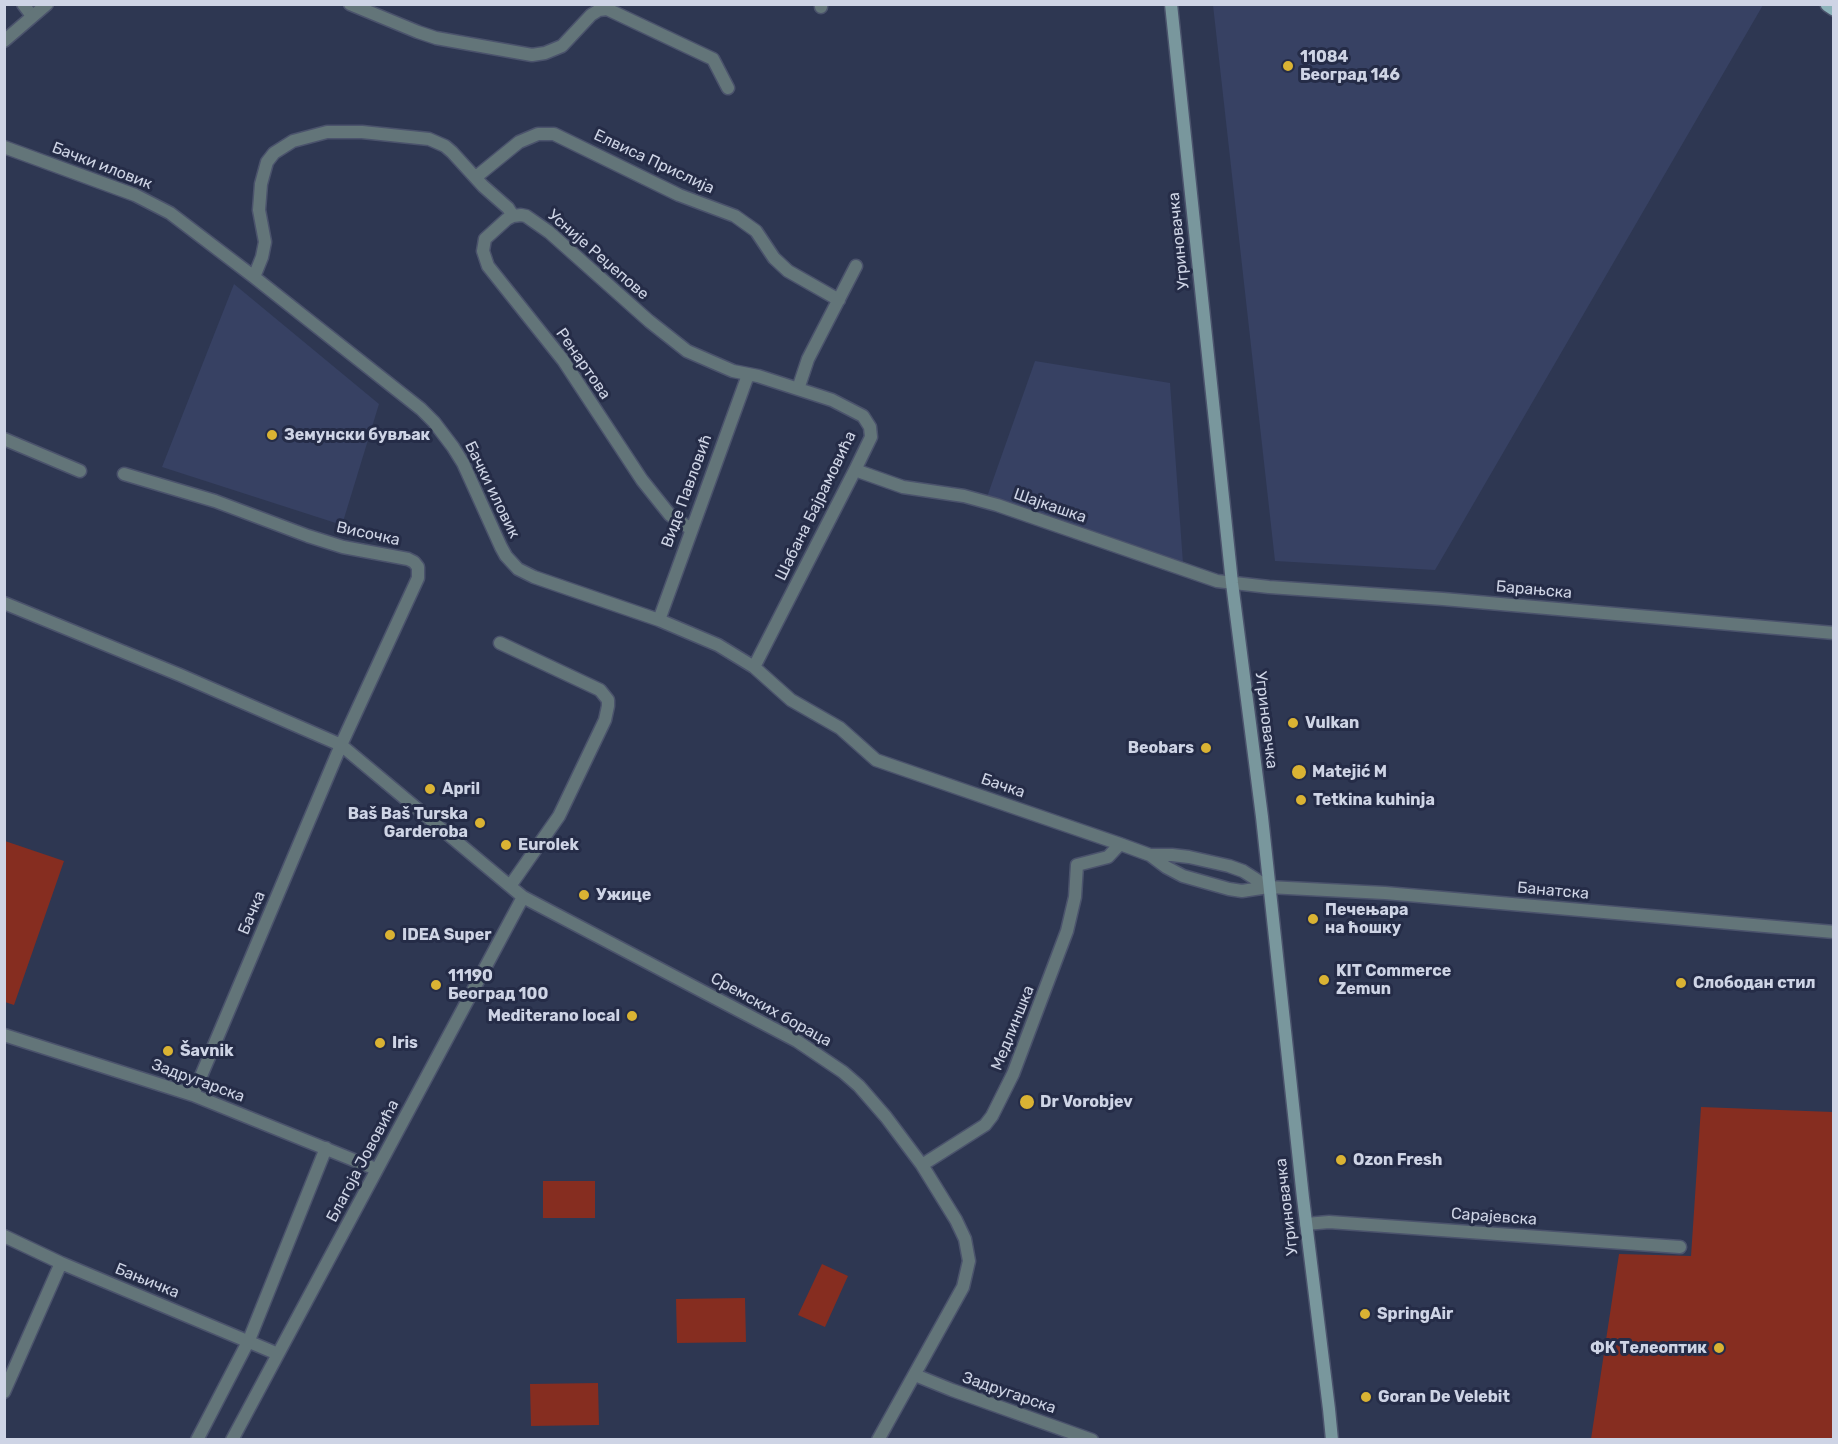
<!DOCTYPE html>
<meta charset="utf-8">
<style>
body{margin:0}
#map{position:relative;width:1838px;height:1444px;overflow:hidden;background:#2e3752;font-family:Rubik,sans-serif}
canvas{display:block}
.frame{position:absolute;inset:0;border:6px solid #ced4e5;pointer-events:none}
</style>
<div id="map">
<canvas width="1838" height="1444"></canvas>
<div class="frame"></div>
</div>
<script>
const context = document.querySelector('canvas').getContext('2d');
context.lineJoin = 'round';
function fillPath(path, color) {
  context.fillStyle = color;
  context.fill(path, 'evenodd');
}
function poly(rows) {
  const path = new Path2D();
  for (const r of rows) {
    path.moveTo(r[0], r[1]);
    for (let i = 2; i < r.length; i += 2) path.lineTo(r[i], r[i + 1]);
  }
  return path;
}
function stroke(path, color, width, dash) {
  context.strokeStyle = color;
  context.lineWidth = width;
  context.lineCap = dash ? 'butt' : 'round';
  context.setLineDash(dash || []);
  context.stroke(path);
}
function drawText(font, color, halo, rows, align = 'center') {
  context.font = font + ' Rubik,sans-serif';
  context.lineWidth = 6;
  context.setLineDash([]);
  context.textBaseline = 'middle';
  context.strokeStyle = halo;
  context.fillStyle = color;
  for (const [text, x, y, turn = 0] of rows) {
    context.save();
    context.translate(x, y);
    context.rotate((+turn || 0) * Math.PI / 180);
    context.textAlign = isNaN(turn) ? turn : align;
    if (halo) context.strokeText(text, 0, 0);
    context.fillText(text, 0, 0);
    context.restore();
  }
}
const built = poly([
 [1213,5,1763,5,1435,570,1275,561],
 [234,284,379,404,342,525,162,467],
 [1035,361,1170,383,1183,563,987,497]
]);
const green = poly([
 [5,841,64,861,14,1005,5,1002],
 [1701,1107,1833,1112,1833,1439,1591,1439,1619,1254,1691,1256],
 [543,1181,595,1181,595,1218,543,1218],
 [822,1264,848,1276,825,1327,798,1315],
 [745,1298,746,1342,677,1343,676,1299],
 [598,1383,599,1425,531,1426,530,1384]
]);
const minor = poly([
 [23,4,32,16],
 [350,4,418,32,436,38,532,55,545,53,562,46,591,15,599,10,607,9,713,59,728,88],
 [821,4,821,7],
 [4,147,135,195,170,213,254,277,421,409,434,422,453,447,463,463,501,547,506,556,518,569,534,577,659,620,718,645,754,667,791,700,840,728,876,760,1120,844,1150,855,1166,867,1183,876,1229,889,1242,891,1268,887,1385,893,1834,932],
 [476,177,519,142,538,134,554,134,679,195,735,216,756,231,774,258,788,271,839,300],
 [513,216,507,219,485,239,483,251,488,266,563,360,642,480,670,515,691,529],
 [254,277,262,257,265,242,259,210,261,184,267,162,274,153,293,141,327,132,362,132,429,139,445,146,452,152,483,186,508,208,513,216,521,215,526,216,549,232,649,321,687,351,733,371,758,376,832,400,863,416,870,427,871,437,855,470,754,667],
 [798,389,808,359,856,266],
 [4,439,80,471],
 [855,470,903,487,964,496,997,505,1217,581,1269,587,1443,599,1834,633],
 [124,474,215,501,308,536,343,547,408,559,414,562,418,567,418,578,341,745,523,897,797,1041,843,1072,859,1086,886,1117,922,1165,956,1220,965,1239,969,1261,963,1287,878,1440],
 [4,603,180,675,341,745,193,1095],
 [659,620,748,375],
 [500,643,600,690,608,700,608,706,605,720,559,816,510,886],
 [1150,855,1172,855,1189,857,1229,866,1243,871,1268,887],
 [4,1035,193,1095,376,1169],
 [922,1165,985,1125,992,1116,1013,1074,1067,931,1075,897,1077,865,1108,857,1120,844],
 [1306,1224,1329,1222,1680,1247],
 [4,1236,61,1263,278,1354],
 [915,1375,952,1390,1092,1440],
 [4,1392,61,1263],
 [197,1440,249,1340,326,1148],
 [232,1440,523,897]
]);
const tertiary = poly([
 [4,41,47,4]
]);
const secondary = poly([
 [1171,4,1232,583,1262,817,1303,1198,1329,1409,1332,1440]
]);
const primary = poly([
 [1828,4,1834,8]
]);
const markers = [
 [1288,66,6,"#dab333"],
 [272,435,6,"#dab333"],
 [1293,723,6,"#dab333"],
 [1206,748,6,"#dab333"],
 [1299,772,8,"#dab333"],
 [430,789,6,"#dab333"],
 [1301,800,6,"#dab333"],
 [480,823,6,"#dab333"],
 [506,845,6,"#dab333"],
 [584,895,6,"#dab333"],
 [1313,919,6,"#dab333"],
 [390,935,6,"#dab333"],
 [1324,980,6,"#dab333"],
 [1681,983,6,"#dab333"],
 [436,985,6,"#dab333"],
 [632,1016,6,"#dab333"],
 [380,1043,6,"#dab333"],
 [168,1051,6,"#dab333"],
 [1027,1102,8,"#dab333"],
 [1341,1160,6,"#dab333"],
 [1365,1314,6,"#dab333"],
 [1719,1348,6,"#dab333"],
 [1366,1397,6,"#dab333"]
];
const poiNames = [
 ["11084",1300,57],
 ["Београд 146",1300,75],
 ["Земунски бувљак",284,435],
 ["Vulkan",1305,723],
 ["Beobars",1194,748,"right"],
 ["Matejić M",1312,772],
 ["April",442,789],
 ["Tetkina kuhinja",1313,800],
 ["Baš Baš Turska",468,814,"right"],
 ["Garderoba",468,832,"right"],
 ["Eurolek",518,845],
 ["Ужице",596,895],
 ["Печењара",1325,910],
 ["на ћошку",1325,928],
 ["IDEA Super",402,935],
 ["KIT Commerce",1336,971],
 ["Zemun",1336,989],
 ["11190",448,976],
 ["Београд 100",448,994],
 ["Слободан стил",1693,983],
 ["Mediterano local",620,1016,"right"],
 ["Iris",392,1043],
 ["Šavnik",180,1051],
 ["Dr Vorobjev",1040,1102],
 ["Ozon Fresh",1353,1160],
 ["SpringAir",1377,1314],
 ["ФК Телеоптик",1707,1348,"right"],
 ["Goran De Velebit",1378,1397]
];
const streetNames = [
 ["Елвиса Прислија",654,162,25],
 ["Бачки иловик",102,166,21],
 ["Угриновачка",1179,241,-96],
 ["Усније Реџепове",598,255,41],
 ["Ренартова",583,364,55],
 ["Бачки иловик",492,490,64],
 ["Виде Павловић",687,491,-70],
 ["Шабана Бајрамовића",816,506,-64],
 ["Шајкашка",1050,506,19],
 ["Височка",368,534,12],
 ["Барањска",1534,590,5],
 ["Угриновачка",1266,720,83],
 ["Бачка",1003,786,19],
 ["Банатска",1553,891,5],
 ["Бачка",252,913,-67],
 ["Сремских бораца",771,1010,29],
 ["Медлиншка",1013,1028,-68],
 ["Задругарска",198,1081,20],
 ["Благоја Јововића",363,1161,-62],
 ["Угриновачка",1287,1207,-97],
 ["Сарајевска",1494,1217,4],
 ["Бањичка",147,1281,22],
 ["Задругарска",1009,1393,19]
];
fillPath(built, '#374163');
fillPath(green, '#862d20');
stroke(minor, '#4b536c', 15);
stroke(tertiary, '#4b536c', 15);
stroke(secondary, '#4b536c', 15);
stroke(primary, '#4b536c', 18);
stroke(minor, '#637579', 12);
stroke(tertiary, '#637579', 12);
stroke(secondary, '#79979d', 12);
stroke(primary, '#8ab1b8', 15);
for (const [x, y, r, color] of markers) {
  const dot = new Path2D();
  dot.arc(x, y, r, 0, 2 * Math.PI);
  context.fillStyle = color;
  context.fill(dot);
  stroke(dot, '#252c47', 2);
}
drawText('bold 16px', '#ced4e5', '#252c47', poiNames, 'left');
drawText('16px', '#ced4e5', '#252c47', streetNames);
</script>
